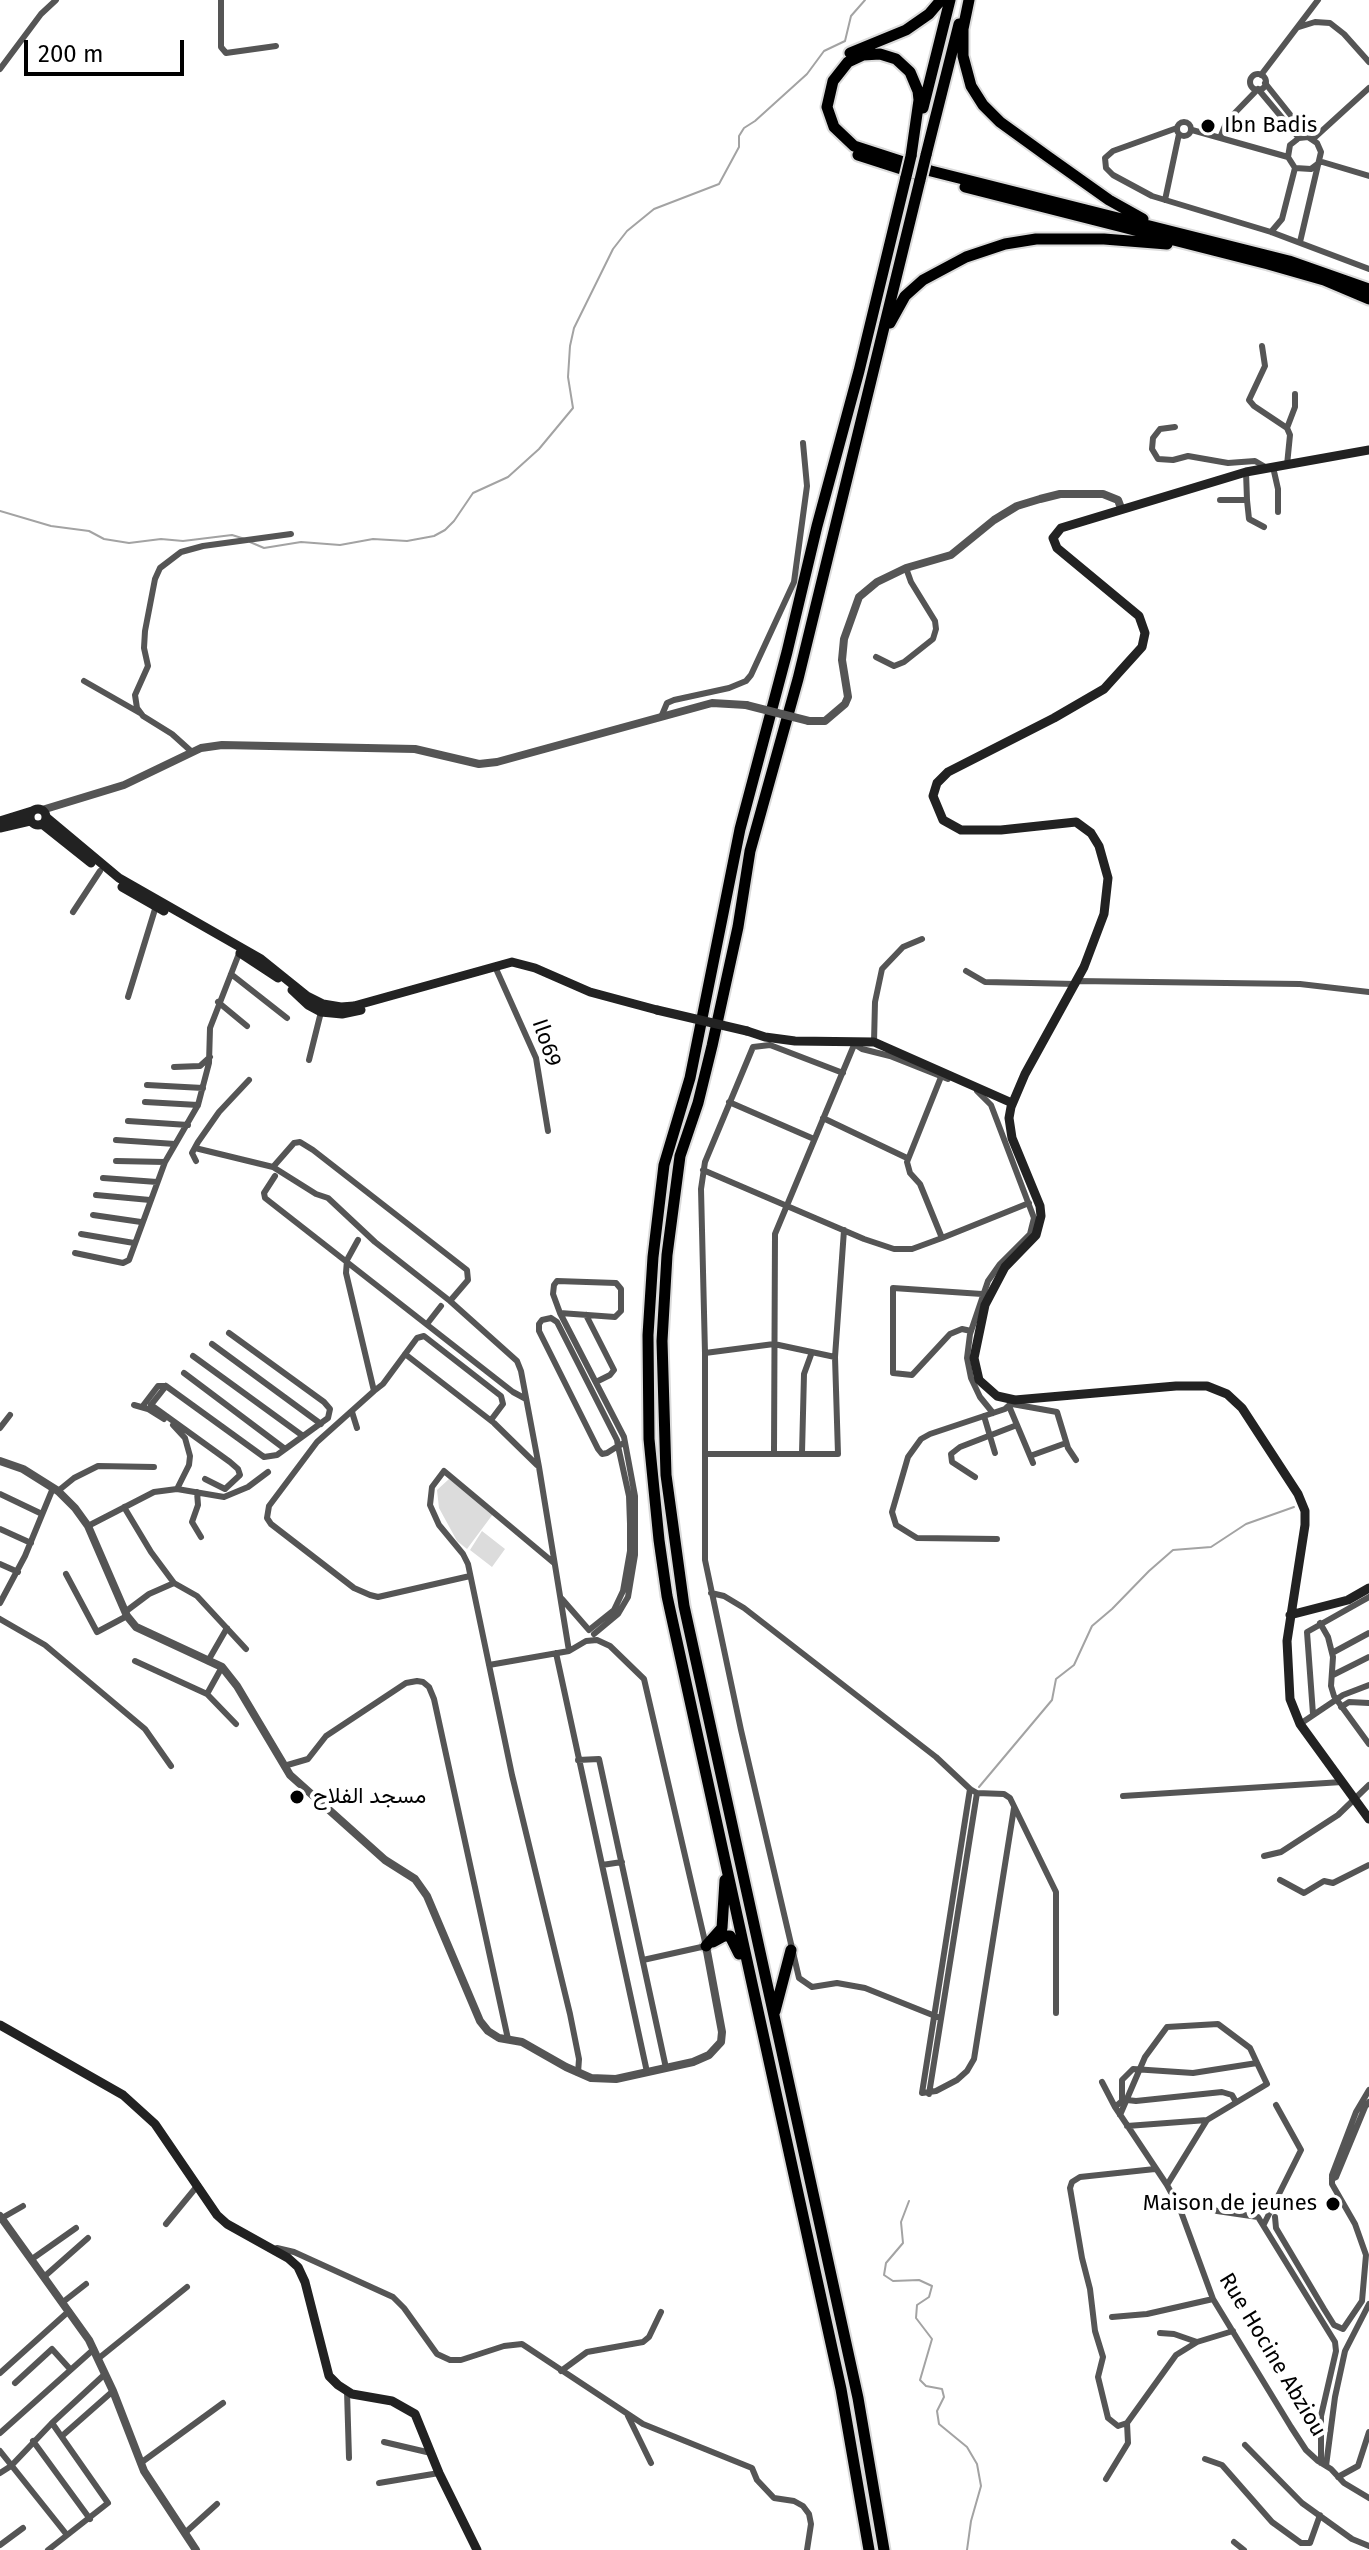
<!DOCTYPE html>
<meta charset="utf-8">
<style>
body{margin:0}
#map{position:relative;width:1369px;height:2550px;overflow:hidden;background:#fff;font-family:"Fira Sans",sans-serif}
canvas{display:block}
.scale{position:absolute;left:24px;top:40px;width:160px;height:36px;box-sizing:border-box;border:4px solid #000;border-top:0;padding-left:10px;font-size:24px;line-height:28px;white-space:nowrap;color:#000;-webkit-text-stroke:6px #fff;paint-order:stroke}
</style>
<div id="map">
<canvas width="1369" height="2550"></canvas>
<div class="scale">200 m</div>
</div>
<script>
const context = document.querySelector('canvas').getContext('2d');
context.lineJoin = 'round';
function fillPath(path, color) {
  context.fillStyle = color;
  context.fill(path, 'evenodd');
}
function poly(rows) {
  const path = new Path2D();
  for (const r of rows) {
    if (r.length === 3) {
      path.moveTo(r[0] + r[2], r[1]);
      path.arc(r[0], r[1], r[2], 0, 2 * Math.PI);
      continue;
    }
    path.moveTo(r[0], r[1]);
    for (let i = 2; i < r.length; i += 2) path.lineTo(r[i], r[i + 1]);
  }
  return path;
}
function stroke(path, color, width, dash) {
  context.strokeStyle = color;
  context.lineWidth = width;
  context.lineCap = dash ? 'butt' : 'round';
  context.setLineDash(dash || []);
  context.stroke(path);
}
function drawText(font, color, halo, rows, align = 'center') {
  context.font = font + ' "Fira Sans",Vazirmatn,sans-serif';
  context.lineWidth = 8;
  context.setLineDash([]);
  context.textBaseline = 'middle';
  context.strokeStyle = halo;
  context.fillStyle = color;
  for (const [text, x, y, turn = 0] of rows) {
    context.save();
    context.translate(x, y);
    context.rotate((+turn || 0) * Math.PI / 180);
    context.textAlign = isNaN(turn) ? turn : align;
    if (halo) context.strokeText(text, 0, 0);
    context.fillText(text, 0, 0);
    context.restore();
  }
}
const green = poly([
 [449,1479,493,1514,467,1549,457,1541,439,1508,437,1490],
 [482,1531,505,1549,492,1567,470,1550]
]);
const stream = poly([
 [0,511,51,526,89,531,104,539,129,543,161,539,183,541,232,535,245,539],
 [250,542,264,548,301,542,340,545,373,539,407,541,434,536,445,530,454,521,473,493,508,477,539,449,573,408,568,377,570,346,574,328,613,249,627,231,654,209,719,184,739,147,739,136,744,128,755,121,807,74,824,51,845,41,851,16,865,0],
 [979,1787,1052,1700,1056,1679,1074,1665,1092,1626,1112,1609,1149,1571,1173,1550,1211,1547,1246,1524,1294,1507],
 [909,2201,901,2222,903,2243,886,2263,884,2275,893,2281,919,2280,932,2286,929,2297,917,2305,916,2318,932,2339,920,2380,926,2386,942,2389,944,2397,937,2411,939,2424,967,2447,977,2464,981,2486,971,2521,967,2550]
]);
const minor = poly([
 [221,0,221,47,226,53,276,46],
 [1299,27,1315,22,1330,23,1344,34,1369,62],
 [0,69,41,14,56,0],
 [1258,82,8],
 [1261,75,1318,0],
 [1265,83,1308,137],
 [1184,129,7],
 [1177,128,1113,151,1105,158,1106,168,1113,175,1152,196,1271,232,1369,269],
 [1192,130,1288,157],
 [1220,138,1227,121,1258,89,1299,138],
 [1313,139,1369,88],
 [1319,161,1369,176],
 [1165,200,1179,134],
 [1271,232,1282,219,1295,168],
 [1300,242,1321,152,1317,143,1308,137,1299,138,1290,145,1288,157,1295,168,1311,169,1319,163],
 [1262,346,1265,366,1249,400,1254,406,1287,428,1290,435,1287,465],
 [1175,427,1160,429,1153,438,1152,449,1158,459,1173,460,1188,456,1228,463,1255,461,1267,468],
 [1287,428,1295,407,1295,394],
 [1273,467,1278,489,1278,512],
 [1220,500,1247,500,1246,472],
 [1247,500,1249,519,1264,527],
 [876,657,894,666,904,662,933,639,936,629,935,621,911,582,906,568],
 [84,681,140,713],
 [662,715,667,703,674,700,729,688,746,681,751,675,794,582,807,486,803,443],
 [192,752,172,734,143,716,137,708,135,695,148,666,144,648,145,631,155,579,160,568,181,552,203,546,291,534],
 [73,912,100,871],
 [497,971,536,1058,548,1131],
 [966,971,985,982,1076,984],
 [231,974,287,1018],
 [1077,981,1300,984,1369,992],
 [128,997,156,906],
 [218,1002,247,1026],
 [851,1042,862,1049,890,1056,948,1079],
 [874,1042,875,1002,882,969,903,947,922,939],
 [309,1060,321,1012],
 [174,1067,200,1066,210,1057],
 [843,1073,770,1045,753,1047,705,1162,701,1189,705,1353,705,1560,741,1730,799,1978,812,1987,837,1983,865,1988,940,2018],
 [941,1077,907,1162,910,1173,920,1184,942,1238],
 [147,1085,203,1088],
 [977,1091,991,1105,1034,1218,1030,1234,1000,1264,988,1281,970,1334,967,1358,971,1378,980,1397,993,1413],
 [145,1102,198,1105],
 [729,1102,814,1139],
 [823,1118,907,1158],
 [128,1121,188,1125],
 [116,1140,175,1144],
 [195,1148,273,1167,316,1194,328,1198,375,1242,450,1301,517,1361,521,1371,539,1467,569,1651],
 [116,1161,165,1162],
 [196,1161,192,1153,198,1142,219,1112,249,1080],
 [273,1167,294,1143,300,1142,313,1150,467,1270,468,1280,450,1301],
 [703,1170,864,1239,894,1249,912,1249,942,1238,1029,1203],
 [275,1176,264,1193,265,1198,513,1392,526,1399],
 [103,1178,157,1182],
 [96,1195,150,1200],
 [93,1215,141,1222],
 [81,1234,134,1243],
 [358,1240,347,1260,346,1273,374,1391,317,1442,269,1506,267,1518,271,1524,354,1588,370,1595,378,1597,470,1576],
 [75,1253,123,1263,129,1260,165,1162,198,1105,209,1063,210,1028,240,951],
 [560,1313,553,1294,554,1285,557,1281,616,1283,621,1289,621,1311,615,1317,560,1313,624,1437,635,1496,635,1555,628,1597,618,1614,594,1634],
 [586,1315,614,1370,610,1375,596,1382],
 [551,1318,557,1322,617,1440,618,1446,607,1453,602,1454,598,1449,539,1331,539,1324,542,1320,551,1318],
 [427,1324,441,1306],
 [971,1331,962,1329,950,1334,912,1375,893,1373,893,1288,982,1294],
 [212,1344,321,1424],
 [705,1353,774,1344,835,1357],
 [405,1354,494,1423,537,1465],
 [193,1356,303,1436],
 [184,1373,285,1449],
 [166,1386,264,1457,277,1455,328,1418,330,1409,324,1402,229,1333],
 [374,1391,383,1384,417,1338,424,1336,501,1396,503,1404,491,1420],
 [1012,1404,1057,1412,1068,1448,1076,1460],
 [134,1405,148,1409,164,1419],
 [151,1405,230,1462,238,1469,240,1475,225,1489,205,1479],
 [151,1405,166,1386],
 [1009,1406,1033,1463],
 [142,1407,158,1386,166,1386],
 [352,1412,357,1428],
 [984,1416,995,1453],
 [173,1425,185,1438,190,1456,189,1465,177,1489],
 [0,1428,10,1415],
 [774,1453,775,1234,854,1045],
 [802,1453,804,1374,812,1352],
 [706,1454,838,1454,835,1357,844,1230],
 [1030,1456,1066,1443],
 [975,1477,952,1462,951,1454,960,1447,1017,1425],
 [58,1491,74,1478,98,1466,154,1467],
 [197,1492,198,1505,192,1522,201,1537],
 [0,1494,42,1514],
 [124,1507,151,1552,174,1583,197,1596,246,1649],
 [88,1526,154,1492,177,1489,224,1497,248,1487,268,1472],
 [0,1529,31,1543],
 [997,1539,917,1538,896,1525,892,1512,908,1457,921,1439,930,1434,1005,1409,1015,1400],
 [554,1563,444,1471,432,1487,430,1505,439,1525,463,1554,468,1564,512,1775,570,2014,579,2059,578,2073],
 [0,1564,18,1572],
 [66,1574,97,1632,127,1616],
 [711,1593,724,1596,744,1608,936,1757,970,1789,977,1793,1004,1794,1010,1798,1056,1892,1056,2013],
 [562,1599,589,1630],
 [0,1603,25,1556,53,1488],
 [125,1612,149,1594,174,1583],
 [0,1619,45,1645,145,1729,171,1766],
 [1320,1623,1328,1637,1333,1657,1331,1686,1334,1696,1369,1744],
 [589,1630,614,1610,623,1591,630,1551,630,1524,629,1496,618,1446,622,1444],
 [556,1653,647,2072],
 [1332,1653,1369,1633],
 [135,1661,207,1694,236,1724],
 [208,1661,227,1628],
 [489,1665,569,1651,586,1641,597,1640,610,1646,644,1679,706,1946,643,1960],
 [1333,1675,1369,1657],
 [207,1694,222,1667],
 [1341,1707,1349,1702,1369,1703],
 [1313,1714,1307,1632,1369,1597],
 [1300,1724,1343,1695,1369,1685],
 [578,1760,599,1759,666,2068],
 [284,1766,308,1759,326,1736,406,1683,417,1681,423,1682,429,1687,434,1699,508,2039],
 [970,1789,922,2093,936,2091,957,2080,967,2071,974,2059,1014,1808],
 [1123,1796,1342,1782],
 [1264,1856,1281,1852,1338,1815,1369,1785],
 [602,1865,622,1862],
 [1280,1880,1304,1893,1324,1881,1333,1883,1369,1865],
 [1102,2082,1115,2107,1167,2185,1180,2209,1213,2299,1291,2427,1306,2450,1318,2461,1331,2469,1344,2483,1369,2498],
 [929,2094,977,1793],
 [1127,2100,1136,2101,1222,2092,1232,2095,1236,2102],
 [1115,2107,1122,2101,1122,2080,1133,2069,1193,2073,1257,2063,1267,2084,1207,2120,1167,2185],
 [1120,2115,1145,2057,1167,2027,1218,2024,1250,2048,1257,2063],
 [1127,2126,1207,2120],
 [1332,2179,1336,2177,1365,2107,1369,2102],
 [1180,2210,1194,2201,1217,2211,1258,2217,1335,2342,1336,2351,1321,2416,1321,2463],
 [1275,2217,1276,2228,1324,2309,1334,2325,1343,2329,1362,2301,1366,2255,1355,2224,1332,2184,1332,2175,1356,2112,1369,2090],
 [2,2218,23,2206],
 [166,2224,198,2185],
 [1264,2224,1301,2150,1276,2105],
 [277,2248,294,2252,393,2297,404,2308,437,2354,450,2360,461,2360,504,2346,522,2344,643,2424,752,2468,757,2480,774,2498,794,2501,803,2506,809,2514,811,2524,807,2550],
 [32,2259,76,2228],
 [45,2276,88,2238],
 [63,2302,86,2284],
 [1112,2317,1147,2314,1213,2299],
 [1160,2333,1174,2334,1197,2342],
 [99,2358,187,2287],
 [561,2371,587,2352,643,2342,649,2337,661,2312],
 [0,2373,69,2311],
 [15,2383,52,2349,70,2369],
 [347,2391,349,2458],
 [628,2416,651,2463],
 [1127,2423,1118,2426,1108,2418,1098,2377,1103,2357,1095,2331,1090,2289,1082,2258,1070,2188,1072,2182,1080,2177,1155,2169],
 [0,2433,94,2349],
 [62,2436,113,2391],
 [33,2441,90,2519],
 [384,2442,431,2453],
 [1245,2445,1302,2503,1352,2539,1369,2546],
 [0,2451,67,2535],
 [1205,2459,1222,2465,1272,2522,1301,2543,1310,2543,1320,2515],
 [142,2462,223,2403],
 [1326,2466,1335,2397,1345,2351,1369,2304],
 [0,2473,11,2466,52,2423,105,2374],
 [1338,2477,1358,2466,1369,2432],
 [1106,2479,1128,2443,1127,2423,1176,2355,1197,2342,1233,2331],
 [379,2483,439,2473],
 [186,2532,217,2504],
 [1234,2542,1244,2550],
 [0,2545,23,2528],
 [48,2550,108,2503,52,2423]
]);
const tertiary = poly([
 [809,721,825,721,845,704,848,697,842,660,844,639,859,597,877,582,906,568,951,555,994,520,1017,506,1040,499,1060,494,1103,494,1118,500,1121,508],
 [42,810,124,785,201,748,222,745,415,749,479,764,497,762,712,703,746,705],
 [0,1461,23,1469,58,1491,75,1508,88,1526,127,1616,136,1627,222,1667,237,1686,290,1775,385,1860,415,1879,427,1896,480,2021,488,2031,499,2038,522,2042,566,2067,591,2078,616,2079,693,2062,709,2055,721,2042,722,2032,706,1946],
 [0,2216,89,2340,113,2391,144,2471,196,2550]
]);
const secondary = poly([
 [1369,450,1246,472,1061,528,1053,538,1057,548,1139,616,1145,633,1142,647,1104,689,1054,718,948,772,937,783,933,796,943,820,961,830,1001,830,1076,822,1091,833,1099,846,1108,878,1104,914,1084,967,1025,1074,1011,1107,1009,1118,1012,1138,1040,1206,1041,1216,1036,1235,1005,1267,985,1305,974,1358,979,1380,997,1396,1015,1400,1176,1386,1207,1386,1227,1394,1242,1408,1298,1494,1305,1511,1305,1525,1287,1641,1290,1699,1300,1724,1369,1819],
 [38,817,8],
 [46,817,119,878,261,959,307,996,323,1004,341,1007,354,1006,512,962,535,968,590,992,657,1010],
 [0,821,32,811],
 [42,824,91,863],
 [0,828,30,821],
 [122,887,164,911],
 [240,953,278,978],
 [292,990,308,1005,321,1012,342,1014,361,1010],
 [747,1031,765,1037,795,1041,874,1042,1012,1103],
 [1290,1615,1348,1600,1369,1588],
 [0,2025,123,2095,155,2124,217,2215,227,2224,288,2258,298,2267,305,2282,329,2376,338,2385,352,2394,392,2401,415,2414,439,2473,477,2550]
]);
const motorway = poly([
 [969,0,963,29,963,56,971,86,983,105,1000,122,1047,156,1109,200,1143,219],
 [850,53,906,30,929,14,941,0],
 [923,108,950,0],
 [858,155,914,173],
 [926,155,959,24],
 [911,156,919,100,918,91,910,72,896,59,880,54,863,55,848,62,833,81,827,107,834,127,854,146,931,171,1289,261,1369,289],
 [965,187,1268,264,1324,280,1369,299],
 [890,323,905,296,923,280,966,257,1005,244,1036,239,1104,239,1167,244],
 [713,1942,724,1936,730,1936,739,1954],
 [706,1946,722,1928,725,1880],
 [775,2011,791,1950],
 [869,2550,841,2389,667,1596,659,1540,649,1439,648,1335,653,1257,664,1165,690,1078,740,829,787,652,817,526,859,371,906,177],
 [884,2550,858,2398,684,1606,666,1475,662,1341,667,1255,680,1156,698,1103,712,1046,738,927,750,851,798,679,920,180]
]);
const tertiaryBridge = poly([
 [746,705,809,721]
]);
const secondaryBridge = poly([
 [657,1010,747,1031]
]);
const motorwayBridge = poly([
 [906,177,911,156],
 [920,180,926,155]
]);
const markers = [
 [1208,126,8,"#000"],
 [297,1797,8,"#000"],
 [1333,2204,8,"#000"]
];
const poiNames = [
 ["Ibn Badis",1224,126],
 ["مسجد الفلاح",313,1797],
 ["Maison de jeunes",1317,2204,"right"]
];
const streetNames = [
 ["Ilo69",546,1043,71],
 ["Rue Hocine Abziou",1272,2355,59]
];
fillPath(green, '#dcdcdc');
stroke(stream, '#a3a3a3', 2);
stroke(motorway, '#dbdbdb', 15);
stroke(minor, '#555', 6);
stroke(tertiary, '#555', 8);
stroke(secondary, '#222', 9);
stroke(motorway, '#000', 11);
stroke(motorwayBridge, '#dbdbdb', 15, []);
stroke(tertiaryBridge, '#555', 8);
stroke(secondaryBridge, '#222', 9);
stroke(motorwayBridge, '#000', 11);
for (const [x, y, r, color] of markers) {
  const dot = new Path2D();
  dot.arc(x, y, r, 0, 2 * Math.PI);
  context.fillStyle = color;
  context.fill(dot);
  stroke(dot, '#fff', 3);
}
drawText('22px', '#000', '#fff', poiNames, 'left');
drawText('22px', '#000', '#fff', streetNames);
</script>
